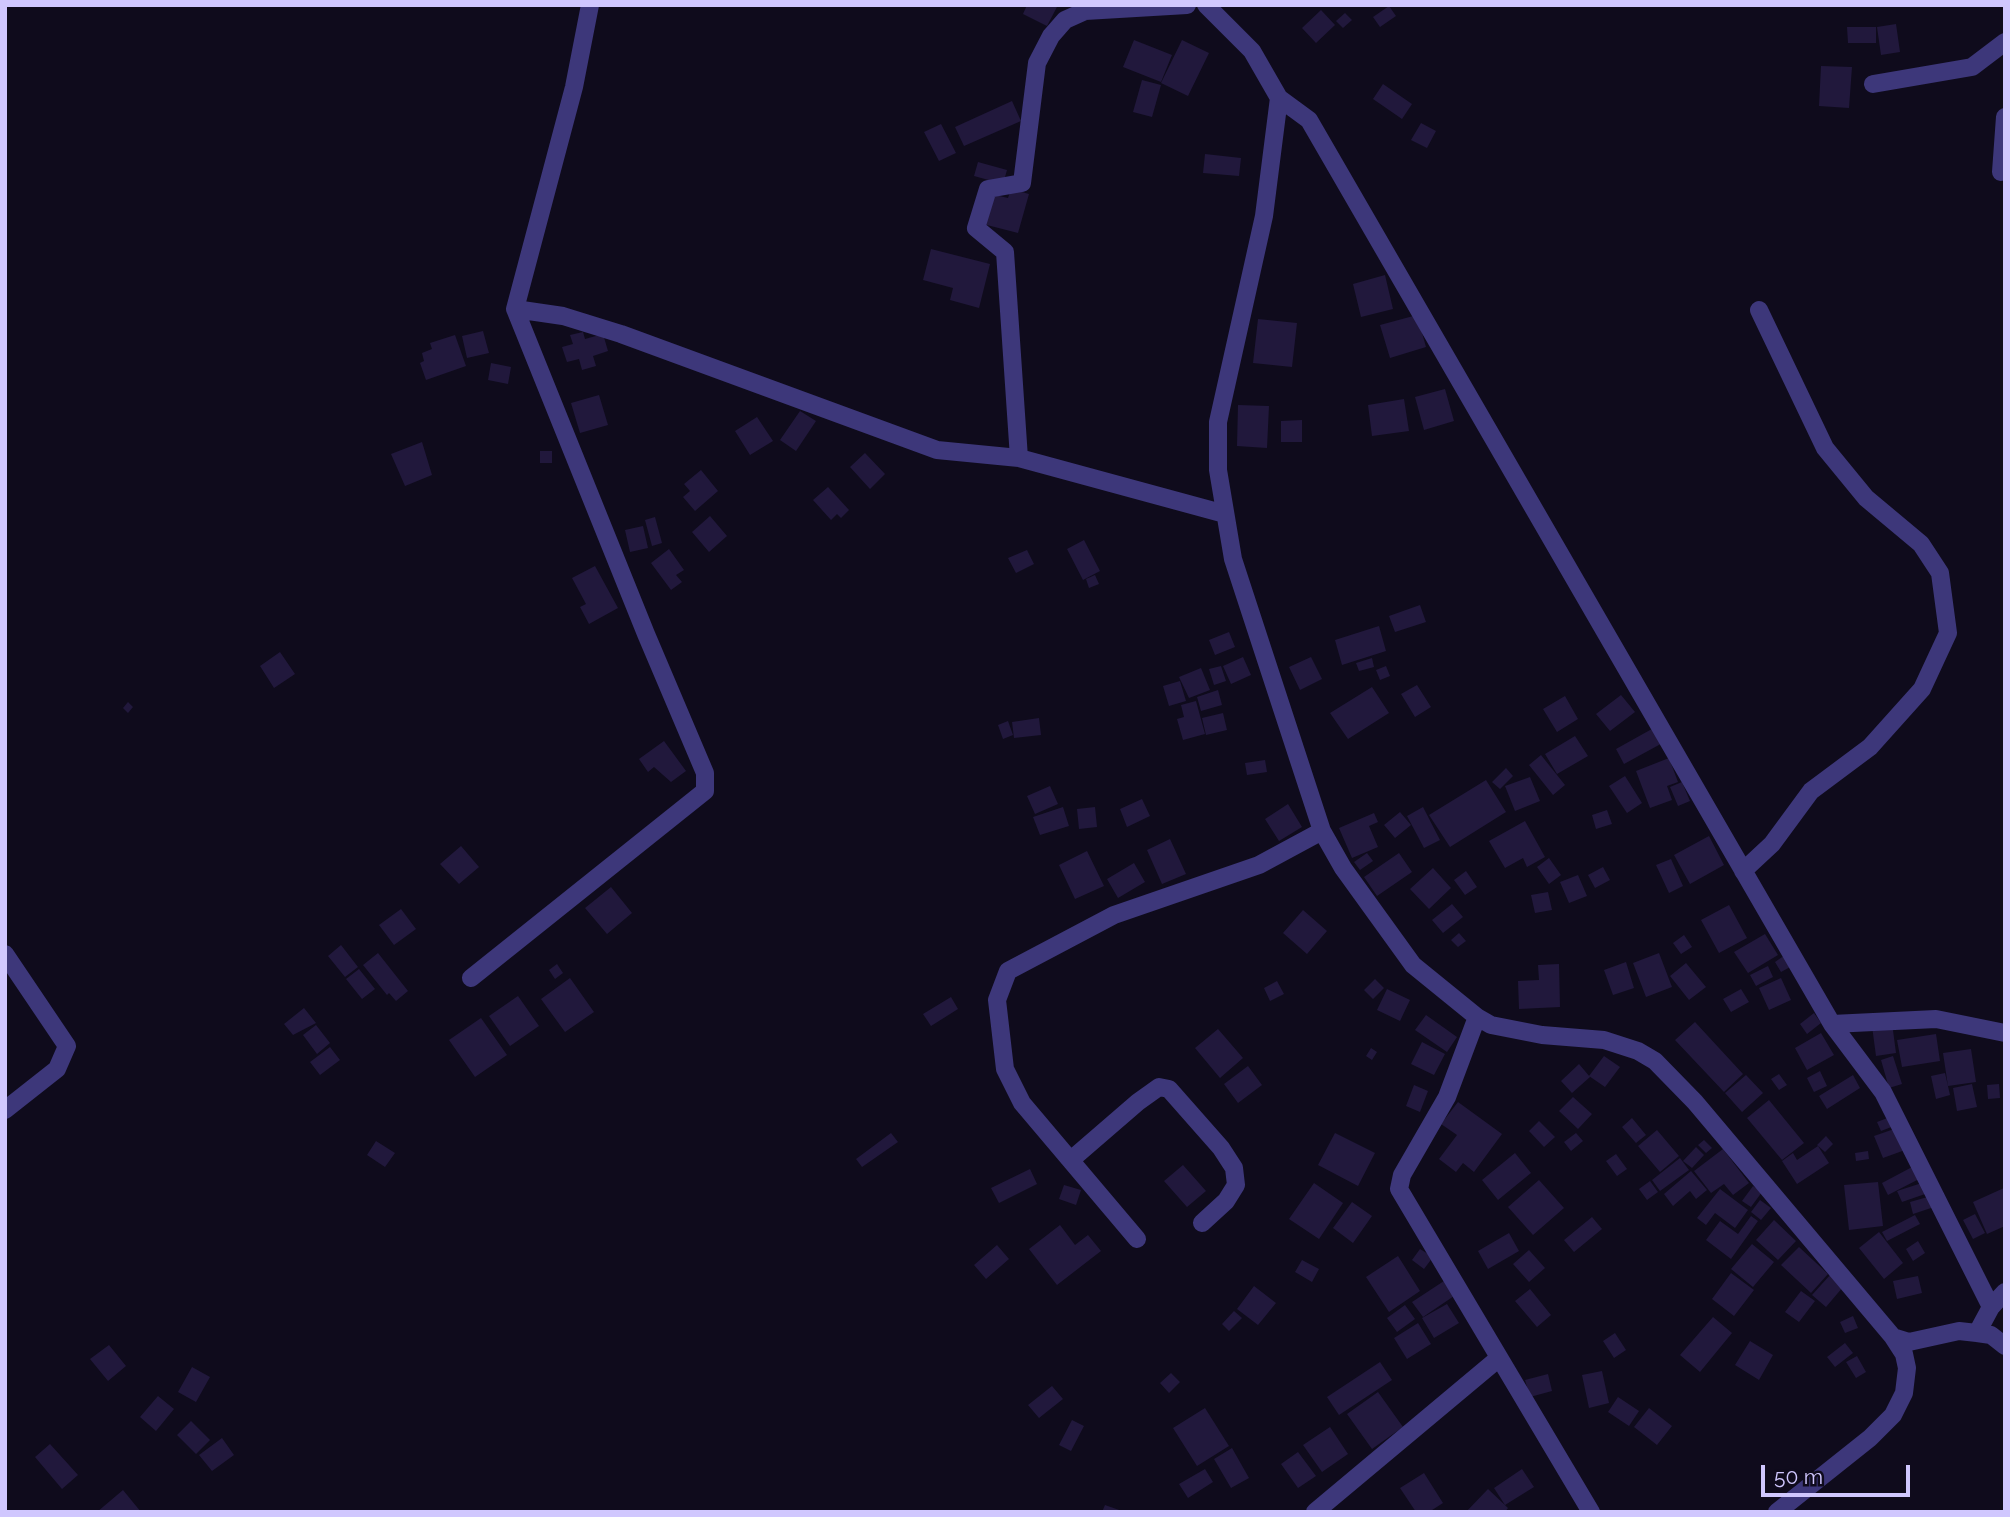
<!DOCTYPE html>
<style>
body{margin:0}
#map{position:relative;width:2010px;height:1517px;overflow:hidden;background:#0f0b1c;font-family:Raleway,sans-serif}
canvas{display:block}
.frame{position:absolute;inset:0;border:7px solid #d0c7fe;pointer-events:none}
.scale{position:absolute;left:1761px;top:1465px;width:149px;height:32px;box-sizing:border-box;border:4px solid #d0c7fe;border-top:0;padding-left:9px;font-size:21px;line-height:24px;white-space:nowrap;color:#d0c7fe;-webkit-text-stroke:5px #0f0b1c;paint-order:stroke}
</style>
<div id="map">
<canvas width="2010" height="1517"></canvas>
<div class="frame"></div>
<div class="scale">50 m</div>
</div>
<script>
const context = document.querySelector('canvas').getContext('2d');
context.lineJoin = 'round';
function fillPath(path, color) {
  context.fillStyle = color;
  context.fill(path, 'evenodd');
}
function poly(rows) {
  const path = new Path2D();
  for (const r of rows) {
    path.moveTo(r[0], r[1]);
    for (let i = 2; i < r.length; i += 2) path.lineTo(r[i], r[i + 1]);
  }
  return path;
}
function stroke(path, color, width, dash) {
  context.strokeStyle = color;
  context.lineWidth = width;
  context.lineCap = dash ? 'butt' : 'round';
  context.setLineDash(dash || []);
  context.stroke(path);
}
const building = poly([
 [1027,5,1058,5,1047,26,1023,14],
 [1389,6,1396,16,1380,27,1373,17],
 [1321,10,1335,25,1316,43,1302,28],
 [1345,13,1352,20,1343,28,1336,21],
 [1896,24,1900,52,1881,55,1877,27],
 [1847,27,1876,27,1876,43,1848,43],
 [1134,40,1172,55,1161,82,1123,67],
 [1182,40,1209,53,1188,96,1161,83],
 [1821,66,1852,67,1849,108,1819,106],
 [1142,80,1161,85,1152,117,1133,112],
 [1383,84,1412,104,1402,119,1373,99],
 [1012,101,1021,121,964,146,955,127],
 [1421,123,1436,131,1427,148,1411,140],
 [941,124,956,153,939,161,924,132],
 [1205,154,1241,158,1239,176,1203,173],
 [978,162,1007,170,1003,184,974,176],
 [1011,189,1029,194,1018,233,983,224,991,194,1008,198],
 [931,249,990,264,979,308,950,300,953,288,923,280],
 [1385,275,1393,309,1361,317,1353,284],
 [1417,315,1426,347,1390,358,1380,325],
 [1258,319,1297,323,1292,367,1253,363],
 [483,331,489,353,467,358,462,336],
 [583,332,585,339,603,334,608,351,593,356,596,366,582,370,579,359,567,362,562,347,573,344,570,335],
 [455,335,466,366,426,380,420,363,424,361,422,353,432,349,430,343],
 [491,363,511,367,508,384,488,380],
 [1445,389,1454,421,1424,430,1415,397],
 [599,395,608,425,580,433,571,403],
 [1404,399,1409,431,1372,436,1368,405],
 [1238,405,1269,406,1267,448,1237,446],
 [800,411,816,421,796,451,780,440],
 [757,417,773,441,750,455,735,431],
 [1302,420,1302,442,1281,442,1281,421],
 [422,442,432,475,405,486,391,454],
 [540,451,552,451,552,463,540,463],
 [865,453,885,474,870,489,850,467],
 [701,470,718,491,695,511,683,497,690,491,684,484],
 [828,487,849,510,841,518,837,514,831,520,813,500],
 [710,516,727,536,709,552,692,532],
 [655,517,662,543,652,546,645,520],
 [643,526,648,548,630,552,625,530],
 [1084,540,1100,571,1083,580,1067,549],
 [669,549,684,570,676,575,682,582,671,590,651,563],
 [1027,550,1034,564,1016,573,1008,558],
 [595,566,618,608,589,624,580,607,586,604,572,578],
 [1095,575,1099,584,1089,588,1086,579],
 [1420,605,1426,622,1395,632,1389,616],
 [1379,626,1386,651,1342,665,1335,640],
 [1229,632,1235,647,1215,655,1209,640],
 [280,652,295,674,274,688,260,666],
 [1243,657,1251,675,1231,684,1223,666],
 [1311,657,1322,679,1300,690,1289,667],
 [1372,658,1374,667,1359,671,1356,663],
 [1221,666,1226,681,1214,685,1209,669],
 [1386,666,1390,676,1380,680,1376,670],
 [1201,668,1210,690,1189,698,1179,677],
 [1180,681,1186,701,1169,706,1163,686],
 [1417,685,1431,707,1415,717,1401,694],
 [1372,687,1389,713,1348,739,1330,713],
 [1218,690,1222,705,1201,711,1197,697],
 [1621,695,1635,712,1610,731,1596,714],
 [1565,696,1578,719,1557,732,1543,709],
 [1196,701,1205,734,1183,740,1177,719,1184,717,1181,705],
 [128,702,133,707,128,713,123,708],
 [1223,713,1227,730,1206,735,1202,718],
 [1039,718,1041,735,1014,738,1012,722],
 [1008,721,1013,735,1003,739,998,725],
 [1659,725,1668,740,1624,764,1616,749],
 [1575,736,1588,756,1557,774,1545,754],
 [664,741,686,771,671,782,654,767,648,772,639,759],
 [1541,755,1565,785,1553,795,1529,765],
 [1669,758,1678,782,1667,786,1672,800,1650,808,1636,771],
 [1265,760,1267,772,1247,775,1245,763],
 [1506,768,1513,776,1500,789,1492,782],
 [1625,776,1642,803,1627,813,1609,786],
 [1530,777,1540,801,1515,811,1505,786],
 [1486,780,1506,812,1450,847,1429,815],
 [1682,782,1690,801,1678,806,1670,787],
 [1050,786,1058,804,1035,814,1027,796],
 [1142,799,1150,816,1127,827,1120,809],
 [1288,804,1302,827,1279,841,1265,819],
 [1063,807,1069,826,1040,835,1033,817],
 [1095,807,1097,827,1079,829,1077,809],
 [1423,807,1440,840,1424,848,1407,816],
 [1607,810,1612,824,1596,829,1592,815],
 [1400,812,1411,825,1395,838,1384,825],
 [1374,813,1378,822,1369,826,1378,847,1352,858,1339,828],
 [1525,821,1545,857,1527,867,1523,858,1505,868,1489,841],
 [1709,836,1724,865,1690,884,1674,855],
 [1170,839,1186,874,1162,884,1147,850],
 [461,846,479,867,459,884,440,864],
 [1087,851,1104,886,1075,899,1059,865],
 [1367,853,1373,861,1360,870,1354,862],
 [1399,853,1412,872,1377,896,1364,877],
 [1549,858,1561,875,1549,884,1537,867],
 [1671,859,1683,886,1669,893,1656,865],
 [1134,863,1145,882,1118,898,1107,879],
 [1603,867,1610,880,1595,888,1588,875],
 [1433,868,1451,888,1429,909,1410,889],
 [1466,871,1477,887,1465,895,1454,880],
 [1578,875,1587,896,1569,903,1560,882],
 [611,887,632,913,607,934,585,908],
 [1548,892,1552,910,1535,913,1531,895],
 [1452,904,1463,917,1443,933,1432,920],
 [1729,905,1747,938,1719,953,1701,920],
 [401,909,416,929,394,945,379,925],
 [1303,910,1327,931,1307,954,1283,933],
 [1459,933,1466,941,1458,947,1451,940],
 [1765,934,1778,955,1748,973,1734,952],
 [1684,935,1692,947,1681,954,1673,943],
 [341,945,358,967,345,977,328,956],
 [378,953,408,991,396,1001,389,993,387,995,363,965],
 [1659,953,1672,987,1646,997,1633,963],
 [1785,955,1792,966,1781,972,1775,962],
 [1626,962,1634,988,1613,995,1604,970],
 [1686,963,1706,987,1689,1000,1670,976],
 [557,964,563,973,555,979,549,970],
 [1559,964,1560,1007,1519,1009,1518,981,1539,980,1538,965],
 [1768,966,1773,977,1756,986,1750,975],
 [359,969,375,989,362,999,346,979],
 [570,978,594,1012,565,1032,541,999],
 [1781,978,1791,1000,1769,1010,1759,988],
 [1375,979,1384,988,1373,999,1364,990],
 [1277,981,1284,994,1270,1001,1264,988],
 [1387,989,1410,1000,1400,1021,1377,1010],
 [1741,989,1749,1002,1731,1012,1723,999],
 [518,996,539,1026,510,1046,489,1016],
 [951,997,958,1009,931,1026,923,1014],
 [304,1008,316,1023,293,1035,284,1024],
 [1814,1013,1821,1023,1807,1034,1800,1024],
 [1426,1015,1457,1037,1447,1052,1415,1030],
 [481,1018,507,1055,475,1077,449,1040],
 [1695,1022,1743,1074,1724,1092,1675,1040],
 [1892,1023,1896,1053,1876,1056,1872,1026],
 [316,1025,330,1043,317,1054,303,1035],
 [1218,1029,1243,1058,1220,1078,1195,1048],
 [1821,1033,1834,1055,1807,1070,1795,1048],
 [1936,1034,1940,1061,1902,1067,1897,1040],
 [1422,1042,1445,1054,1434,1075,1411,1064],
 [330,1047,340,1060,320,1075,310,1062],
 [1371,1048,1377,1052,1372,1060,1366,1056],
 [1971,1049,1976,1082,1948,1086,1943,1053],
 [1604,1056,1620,1067,1605,1087,1589,1076],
 [1893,1056,1902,1084,1889,1088,1881,1060],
 [1579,1064,1590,1077,1572,1093,1561,1081],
 [1248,1066,1262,1085,1238,1103,1224,1084],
 [1820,1071,1827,1086,1814,1092,1807,1078],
 [1945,1073,1950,1095,1936,1099,1931,1076],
 [1779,1074,1787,1085,1779,1090,1771,1079],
 [1746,1075,1763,1093,1742,1112,1725,1093],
 [1853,1075,1860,1088,1827,1109,1819,1096],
 [1972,1084,1977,1107,1957,1111,1953,1088],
 [1999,1084,2000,1098,1988,1099,1987,1085],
 [1414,1085,1428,1091,1420,1112,1406,1106],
 [1573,1097,1592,1114,1578,1129,1559,1111],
 [1769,1100,1804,1143,1782,1160,1747,1118],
 [1458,1102,1502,1134,1474,1172,1463,1163,1456,1172,1439,1159,1457,1135,1441,1124],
 [1890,1117,1894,1126,1881,1131,1877,1122],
 [1632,1118,1646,1135,1636,1143,1622,1127],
 [1539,1121,1555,1137,1544,1147,1529,1131],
 [1897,1128,1905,1150,1883,1158,1874,1136],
 [1657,1130,1679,1156,1660,1172,1638,1146],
 [891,1133,898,1142,862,1167,856,1159],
 [1335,1133,1375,1153,1358,1186,1318,1165],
 [1576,1133,1583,1141,1571,1151,1564,1142],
 [1826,1136,1833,1144,1825,1152,1817,1145],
 [1704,1140,1712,1148,1706,1153,1698,1145],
 [376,1141,395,1153,385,1167,367,1155],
 [1818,1146,1829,1163,1797,1184,1782,1161,1793,1153,1797,1160],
 [1696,1147,1704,1155,1692,1168,1683,1161],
 [1723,1149,1749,1183,1733,1195,1724,1184,1711,1193,1694,1171],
 [1868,1151,1869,1159,1856,1161,1855,1153],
 [1515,1153,1531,1173,1498,1200,1482,1180],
 [1616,1154,1627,1169,1617,1176,1606,1161],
 [1680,1158,1689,1170,1660,1191,1652,1180],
 [1183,1165,1206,1191,1187,1207,1164,1181],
 [1914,1166,1921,1178,1888,1195,1882,1183],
 [1030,1169,1037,1184,999,1203,991,1188],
 [1691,1171,1707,1190,1696,1199,1690,1191,1673,1206,1664,1194],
 [1539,1180,1564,1208,1533,1235,1508,1207],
 [1650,1181,1658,1192,1647,1200,1639,1189],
 [1878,1182,1883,1226,1849,1230,1844,1185],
 [1925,1182,1928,1193,1902,1202,1897,1191],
 [1314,1183,1343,1203,1319,1239,1289,1219],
 [1064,1185,1081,1190,1076,1205,1059,1199],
 [1753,1186,1762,1192,1751,1207,1742,1201],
 [2004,1188,2005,1226,1987,1234,1973,1202],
 [1720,1189,1748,1210,1735,1228,1715,1213,1706,1225,1697,1218],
 [1931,1196,1934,1207,1913,1214,1910,1202],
 [1760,1200,1771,1208,1761,1220,1751,1212],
 [1352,1202,1372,1216,1353,1243,1333,1228],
 [1975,1214,1985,1233,1973,1239,1963,1220],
 [1915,1215,1920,1224,1887,1241,1882,1232],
 [1751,1216,1758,1221,1731,1259,1706,1240,1720,1221,1738,1234],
 [1592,1217,1602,1229,1574,1252,1564,1240],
 [1774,1220,1796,1241,1778,1260,1756,1240],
 [1060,1225,1075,1245,1088,1235,1101,1251,1057,1285,1029,1249],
 [1879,1232,1903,1263,1884,1279,1859,1248],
 [1509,1233,1519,1251,1488,1269,1478,1251],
 [1918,1241,1925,1253,1913,1261,1906,1249],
 [1752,1244,1774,1262,1753,1287,1731,1269],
 [997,1245,1009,1259,986,1279,974,1265],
 [1799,1247,1828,1274,1811,1293,1781,1265],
 [1420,1249,1433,1257,1424,1269,1412,1260],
 [1529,1250,1545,1268,1529,1282,1513,1264],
 [1398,1256,1420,1291,1389,1312,1366,1277],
 [1302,1260,1319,1269,1312,1282,1295,1272],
 [1731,1273,1754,1290,1734,1316,1712,1299],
 [1830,1275,1843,1287,1826,1307,1812,1295],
 [1918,1276,1922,1293,1897,1299,1893,1281],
 [1447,1279,1457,1294,1423,1317,1412,1302],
 [1254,1286,1276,1303,1258,1325,1237,1309],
 [1530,1289,1551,1315,1537,1327,1515,1301],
 [1801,1291,1815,1301,1799,1322,1785,1312],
 [1447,1304,1459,1323,1434,1338,1422,1318],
 [1405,1305,1415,1319,1397,1332,1387,1318],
 [1234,1311,1242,1318,1229,1331,1222,1324],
 [1853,1316,1858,1328,1845,1333,1840,1322],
 [1713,1317,1732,1333,1700,1372,1680,1355],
 [1418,1323,1431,1344,1407,1359,1394,1338],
 [1615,1333,1626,1350,1614,1358,1603,1341],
 [1750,1341,1773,1355,1759,1380,1735,1365],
 [1845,1343,1853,1353,1835,1367,1827,1357],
 [109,1345,126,1366,108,1381,90,1359],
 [1857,1356,1866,1372,1856,1378,1846,1362],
 [1380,1362,1392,1380,1339,1415,1327,1397],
 [192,1367,210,1377,196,1402,178,1392],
 [1602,1371,1609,1403,1589,1408,1582,1375],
 [1171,1373,1180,1382,1169,1393,1160,1383],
 [1548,1374,1552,1391,1530,1397,1525,1380],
 [1052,1386,1063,1399,1039,1418,1028,1405],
 [1378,1392,1403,1427,1372,1449,1347,1414],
 [158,1396,174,1409,156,1431,140,1417],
 [1618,1397,1639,1411,1629,1426,1608,1412],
 [1205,1408,1229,1446,1197,1466,1173,1428],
 [1649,1408,1672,1426,1657,1445,1634,1427],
 [1072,1420,1084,1426,1071,1451,1059,1445],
 [191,1421,210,1440,196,1454,177,1435],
 [1330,1427,1348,1454,1322,1472,1303,1445],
 [222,1438,234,1455,212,1471,199,1455],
 [50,1444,78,1475,62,1489,35,1457],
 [1232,1448,1249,1478,1231,1488,1214,1459],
 [1298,1452,1316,1476,1298,1488,1281,1464],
 [1205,1469,1213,1482,1188,1498,1179,1484],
 [1522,1469,1534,1487,1505,1505,1494,1488],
 [1424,1473,1443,1503,1429,1512,1416,1512,1400,1488],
 [1488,1489,1508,1508,1505,1512,1466,1512],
 [123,1490,141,1512,97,1512],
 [1105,1505,1122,1511,1122,1512,1102,1512]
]);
const street = poly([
 [1206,5,1252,51,1279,98,1264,216,1218,422,1218,470,1233,559,1322,831,1343,868,1413,965,1477,1017,1491,1025,1542,1035,1604,1040,1638,1051,1655,1061,1695,1102,1893,1337,1904,1354,1907,1368,1904,1393,1893,1415,1870,1438,1777,1512],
 [1873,84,1972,67,2005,42],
 [1279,98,1309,120,1832,1024,1883,1092,1991,1307],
 [2001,172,2005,117],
 [515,309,563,316,621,334,937,450,1019,458,1225,514],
 [1019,458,1005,252,976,228,988,189,1022,183,1037,63,1051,36,1065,20,1085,11,1187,5],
 [1743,871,1772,844,1811,791,1870,747,1922,689,1948,633,1940,573,1921,544,1866,498,1825,448,1759,310],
 [5,954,67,1046,57,1069,5,1110],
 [471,978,705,791,705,773,646,634,515,309,574,87,590,5],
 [1477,1017,1447,1097,1402,1175,1399,1189,1591,1512],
 [1832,1024,1936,1019,2005,1033],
 [1072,1159,1138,1102,1159,1087,1169,1089,1221,1148,1234,1168,1236,1185,1226,1201,1202,1223],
 [1137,1239,1022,1103,1005,1069,997,1000,1008,971,1114,915,1259,865,1322,831],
 [1977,1333,1991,1307,2005,1292],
 [1893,1337,1909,1342,1959,1331,1977,1333,1991,1335,2005,1346],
 [1315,1512,1499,1358]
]);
fillPath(building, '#21183c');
stroke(street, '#3d377a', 18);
</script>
